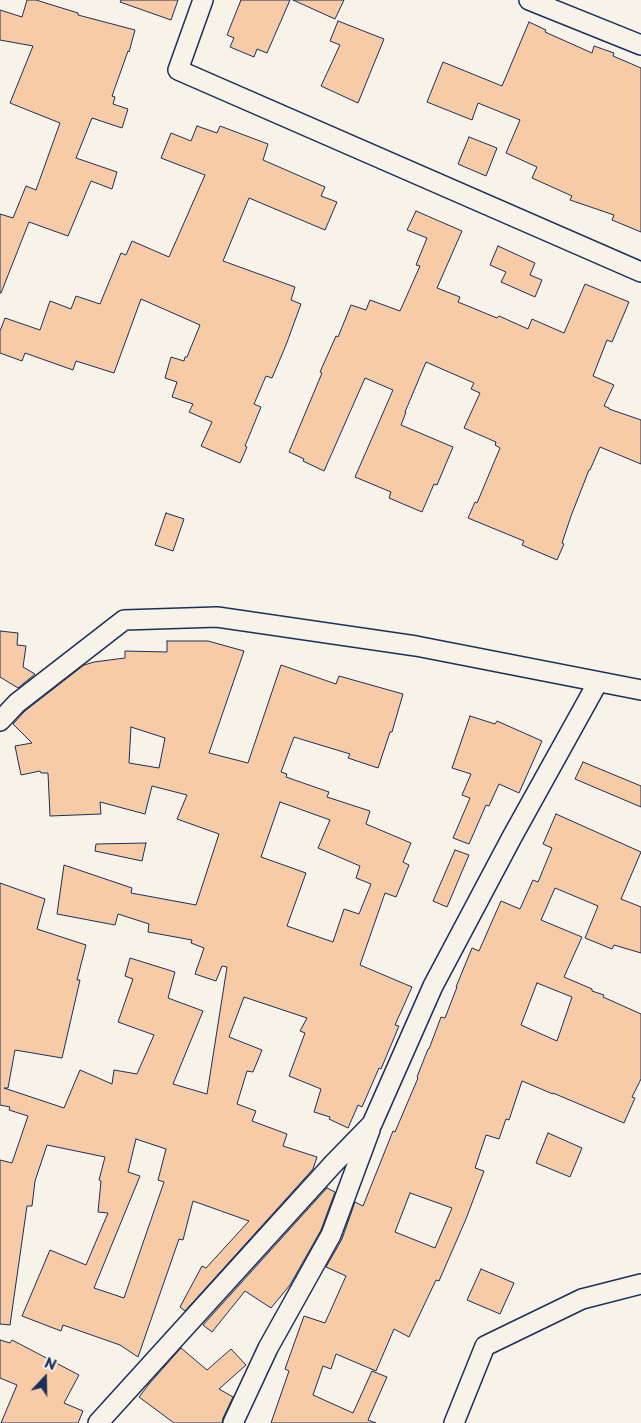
<!DOCTYPE html>
<style>
body{margin:0}
#map{position:relative;width:641px;height:1423px;overflow:hidden;background:#f7f3e8;font-family:"Playpen Sans",sans-serif}
canvas{display:block}
.north{position:absolute;left:20px;top:1353px;width:50px;height:50px;-webkit-text-stroke:4px #f7f3e8;paint-order:stroke;rotate:21deg;font-size:14px;font-weight:700;line-height:20px;text-align:center;color:#1b2f5e}
.north::after{content:'';display:block;margin:auto;width:18px;height:22px;background:#1b2f5e;clip-path:polygon(50% 0,100% 100%,50% 72%,0 100%)}
</style>
<div id="map">
<canvas width="641" height="1423"></canvas>
<div class="north">N</div>
</div>
<script>
const context = document.querySelector('canvas').getContext('2d');
context.lineJoin = 'round';
function fillPath(path, color) {
  context.fillStyle = color;
  context.fill(path, 'evenodd');
}
function poly(rows) {
  const path = new Path2D();
  for (const r of rows) {
    path.moveTo(r[0], r[1]);
    for (let i = 2; i < r.length; i += 2) path.lineTo(r[i], r[i + 1]);
  }
  return path;
}
function stroke(path, color, width, dash) {
  context.strokeStyle = color;
  context.lineWidth = width;
  context.lineCap = dash ? 'butt' : 'round';
  context.setLineDash(dash || []);
  context.stroke(path);
}
const building = poly([
 [27,0,36,0,78,13,78,15,135,30,129,52,128,51,112,96,115,97,113,104,128,109,122,128,92,118,76,158,117,172,112,189,91,181,68,236,29,222,1,293,0,293,0,214,13,218,26,186,36,190,60,123,10,103,33,46,0,40,0,10,22,17,27,0],
 [121,0,178,0,171,20,120,2,121,0],
 [241,0,290,0,267,53,257,49,254,57,230,47,234,38,227,35,241,0],
 [293,0,344,0,335,19,293,0],
 [338,21,384,39,358,103,321,86,340,45,330,41,338,21],
 [529,22,546,30,545,32,592,53,594,46,614,53,613,56,641,68,641,232,612,220,614,215,570,200,572,196,532,178,537,167,506,153,520,120,478,103,472,120,427,102,443,62,502,86,529,22],
 [197,126,217,133,220,126,268,144,263,160,325,187,321,196,337,202,325,230,249,198,223,261,295,287,291,300,301,304,286,345,272,378,266,376,254,404,261,407,245,446,247,447,240,463,201,446,212,422,189,412,193,404,172,397,177,382,165,378,171,357,184,361,185,357,187,357,200,325,141,299,114,373,76,361,73,370,25,353,22,361,0,353,0,331,5,318,40,330,50,301,71,309,76,296,100,304,121,253,126,255,132,241,169,257,205,175,161,158,171,133,191,141,197,126],
 [469,137,497,148,486,176,458,164,469,137],
 [416,211,462,231,437,288,460,297,458,302,497,318,499,316,528,329,532,319,564,333,585,284,629,302,612,342,607,340,593,376,614,385,604,406,609,408,609,409,641,420,641,464,600,447,590,470,589,470,571,516,562,543,564,544,557,560,522,545,524,541,468,518,475,502,477,503,500,448,495,445,496,442,464,428,480,393,471,389,474,383,426,362,405,412,406,412,401,425,453,447,437,485,434,484,422,512,389,498,391,492,355,477,393,390,365,378,324,471,303,461,304,459,289,452,322,373,320,372,336,336,338,337,351,305,366,310,370,300,400,311,420,266,416,265,427,238,407,230,416,211],
 [498,246,535,263,530,275,542,280,535,297,501,282,506,272,490,265,498,246],
 [166,513,184,519,173,551,155,545,166,513],
 [0,631,18,633,17,645,26,646,23,667,35,674,18,688,0,677,0,631],
 [167,641,208,641,244,651,209,753,248,763,281,665,336,684,339,676,403,694,392,732,390,732,378,768,348,758,350,754,294,737,281,772,287,774,286,777,329,792,327,797,370,811,366,824,411,843,403,862,409,865,396,897,385,893,360,965,412,987,395,1025,399,1026,381,1069,379,1068,362,1107,358,1105,348,1128,329,1119,330,1117,314,1112,321,1089,289,1076,305,1033,300,1031,307,1018,244,997,229,1037,262,1050,253,1072,247,1071,237,1104,256,1111,252,1121,287,1134,283,1146,317,1157,313,1169,185,1311,180,1307,202,1266,206,1268,249,1221,193,1201,183,1240,179,1239,138,1357,120,1345,63,1325,61,1331,22,1316,50,1250,86,1265,108,1213,98,1212,101,1181,99,1180,105,1157,47,1145,35,1181,32,1206,27,1206,10,1325,0,1324,0,1160,12,1163,28,1116,9,1110,10,1107,0,1105,0,883,45,899,37,929,86,945,77,980,80,980,62,1058,15,1050,8,1088,4,1088,64,1108,80,1070,112,1084,114,1070,137,1074,154,1035,118,1022,133,979,125,976,130,958,175,972,168,998,203,1011,173,1084,207,1094,227,967,222,966,216,981,195,974,204,948,191,943,192,940,148,932,149,924,118,914,115,925,57,914,64,865,132,888,131,893,196,905,219,834,177,819,187,795,152,786,145,814,100,802,101,814,50,816,48,773,41,773,40,771,21,775,15,746,32,743,13,724,25,711,84,665,94,662,125,658,125,651,167,652,167,641],
 [131,727,165,738,159,768,129,763,131,727],
 [280,802,330,820,318,848,360,866,356,878,371,884,359,914,344,909,333,942,287,926,306,873,261,857,280,802],
 [136,1139,166,1149,158,1180,164,1182,124,1298,94,1288,140,1176,128,1172,136,1139],
 [470,716,495,724,497,721,542,741,519,793,499,784,489,806,486,805,469,844,453,838,470,798,462,795,471,774,452,768,470,716],
 [583,762,641,786,641,807,575,779,583,762],
 [556,814,641,852,621,899,641,907,641,953,614,945,612,949,585,938,598,906,555,888,541,920,582,937,564,977,592,989,592,991,604,995,603,997,641,1014,641,1079,632,1097,635,1098,624,1123,553,1093,553,1094,522,1081,509,1120,506,1119,499,1139,486,1135,475,1168,484,1171,466,1219,439,1281,436,1280,409,1337,394,1329,376,1371,336,1354,331,1369,323,1366,313,1395,353,1413,372,1371,387,1377,368,1420,376,1423,271,1423,289,1371,285,1369,304,1316,325,1323,346,1276,326,1267,342,1239,355,1202,363,1206,393,1131,395,1132,418,1078,417,1077,428,1049,429,1049,441,1017,445,1018,457,987,456,987,472,948,479,951,501,901,520,909,533,880,538,882,552,848,543,844,556,814],
 [537,983,572,997,557,1041,521,1025,537,983],
 [410,1193,452,1208,435,1248,395,1232,410,1193],
 [146,843,142,861,95,851,96,844,146,843],
 [455,850,469,855,447,907,433,901,455,850],
 [548,1133,582,1148,570,1177,536,1163,548,1133],
 [327,1188,335,1192,321,1230,290,1285,271,1308,245,1291,212,1332,203,1325,327,1188],
 [481,1269,514,1283,500,1314,467,1300,481,1269],
 [0,1340,10,1343,12,1340,79,1375,64,1403,83,1411,78,1423,1,1423,17,1385,0,1378,0,1340],
 [181,1348,207,1370,231,1349,246,1365,219,1389,233,1397,223,1418,222,1423,174,1423,139,1397,149,1384,181,1348]
]);
const minor = poly([
 [203,0,178,70,641,272],
 [529,0,641,45],
 [0,721,17,703,124,620,217,617,416,646,641,690],
 [98,1423,334,1163,372,1124,433,986,512,837,598,682],
 [233,1423,268,1348,331,1235,370,1130],
 [454,1423,485,1346,582,1299,641,1284]
]);
fillPath(building, '#f6cba5');
stroke(building, '#1b2f5e', 1);
stroke(minor, '#1b2f5e', 22);
stroke(minor, '#f7f3e8', 19);
</script>
